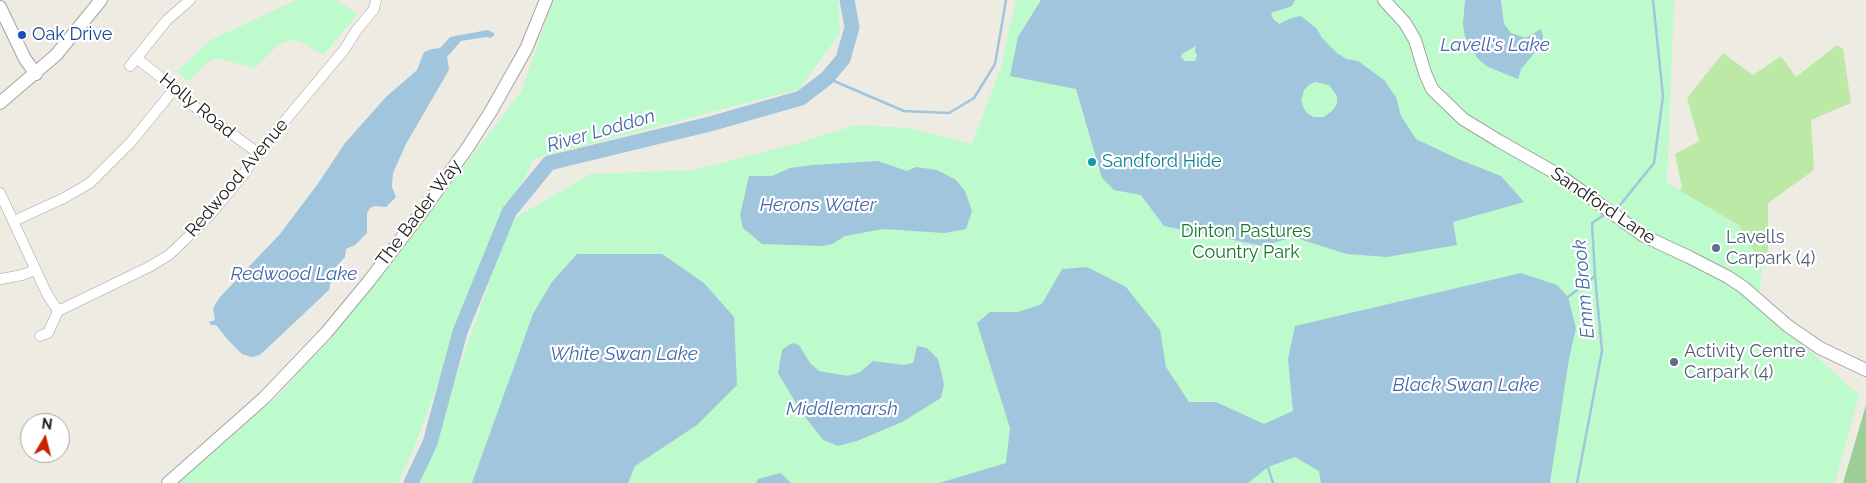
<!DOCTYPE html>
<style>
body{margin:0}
#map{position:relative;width:1866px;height:483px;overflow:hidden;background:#eeece2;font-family:Raleway,sans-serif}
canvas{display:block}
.north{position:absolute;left:20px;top:413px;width:50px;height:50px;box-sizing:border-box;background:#fff;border:1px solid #a4a4a4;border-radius:50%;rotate:8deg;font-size:14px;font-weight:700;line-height:20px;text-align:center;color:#1c1c1c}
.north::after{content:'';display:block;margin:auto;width:18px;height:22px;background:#c92200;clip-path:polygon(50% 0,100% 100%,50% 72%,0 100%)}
</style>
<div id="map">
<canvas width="1866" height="483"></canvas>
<div class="north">N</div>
</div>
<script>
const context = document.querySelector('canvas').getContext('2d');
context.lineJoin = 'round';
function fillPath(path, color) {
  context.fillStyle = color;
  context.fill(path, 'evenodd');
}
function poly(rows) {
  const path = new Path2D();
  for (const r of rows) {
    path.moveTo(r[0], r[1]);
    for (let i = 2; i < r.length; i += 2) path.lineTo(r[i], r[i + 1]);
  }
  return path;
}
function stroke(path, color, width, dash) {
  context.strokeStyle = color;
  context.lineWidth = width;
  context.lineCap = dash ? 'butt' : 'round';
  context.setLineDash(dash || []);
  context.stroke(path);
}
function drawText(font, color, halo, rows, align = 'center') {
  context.font = font + ' Raleway,sans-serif';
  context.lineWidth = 4.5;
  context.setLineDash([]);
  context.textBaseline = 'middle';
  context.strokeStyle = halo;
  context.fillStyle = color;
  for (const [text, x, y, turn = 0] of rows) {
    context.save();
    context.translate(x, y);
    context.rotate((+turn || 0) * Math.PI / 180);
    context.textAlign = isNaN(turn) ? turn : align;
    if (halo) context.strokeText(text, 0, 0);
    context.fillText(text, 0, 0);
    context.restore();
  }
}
const grass = poly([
 [1837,45,1843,49,1851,103,1811,120,1814,170,1768,203,1768,252,1748,259,1647,212,1682,188,1675,154,1699,141,1687,98,1723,53,1753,75,1781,56,1796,77]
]);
const forest = poly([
 [1866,405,1866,483,1843,483]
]);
const park = poly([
 [296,0,336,0,358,14,323,55,300,41,290,40,278,45,255,68,216,58,205,64,188,82,177,71,211,40],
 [553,0,838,0,840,33,799,89,534,159,480,267,415,445,398,483,177,483,283,391,424,218,521,92],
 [1016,0,1674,0,1667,183,1739,225,1762,265,1759,304,1859,395,1835,483,419,483,511,220,591,174,694,170,802,142,856,125,908,128,972,144,1001,67]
]);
const water = poly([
 [1041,0,1295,0,1292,6,1271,13,1273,19,1279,24,1291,18,1301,16,1317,29,1322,38,1338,54,1347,59,1358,61,1384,80,1396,97,1401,116,1416,139,1458,159,1501,176,1524,202,1453,222,1457,245,1387,257,1347,254,1293,237,1263,246,1164,226,1141,195,1114,190,1102,178,1076,89,1010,76,1018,37],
 [1196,46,1195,51,1197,55,1195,61,1185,61,1181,57,1182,54],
 [1316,82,1329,85,1337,96,1337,104,1333,110,1324,117,1314,117,1308,114,1304,109,1301,101,1304,90,1310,84],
 [1465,0,1501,0,1504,24,1511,33,1526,38,1541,29,1543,36,1542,44,1521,69,1518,79,1488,67,1478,59,1465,37,1463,24],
 [488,30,494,33,494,36,490,38,486,37,461,41,447,57,449,70,406,144,393,173,392,187,396,197,386,207,375,206,370,208,367,213,367,233,355,245,346,249,345,257,334,269,329,290,260,355,251,357,242,354,228,340,216,325,211,325,209,322,215,320,213,308,220,297,280,234,317,185,345,143,386,97,417,70,424,52,432,49,440,48,450,37],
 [878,161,907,171,916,167,937,170,956,180,965,191,972,211,966,229,945,233,883,229,845,236,832,244,823,246,762,244,743,228,740,215,749,176,772,176,790,168,813,165],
 [577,254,662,254,704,283,734,317,737,385,697,425,635,466,628,483,472,483,533,314,552,282],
 [1087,267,1126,287,1160,330,1166,367,1189,402,1216,402,1264,424,1293,411,1288,359,1295,326,1521,273,1557,285,1568,297,1576,328,1569,359,1550,483,1321,483,1319,471,1295,457,1268,467,1248,483,939,483,1006,463,1010,428,977,323,990,312,1018,312,1042,304,1062,269],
 [792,343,799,345,810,363,819,371,848,376,860,372,873,361,904,365,913,363,917,346,927,348,938,359,944,384,941,398,902,422,857,441,838,446,823,440,800,410,778,373,782,350],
 [781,473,791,483,756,483,758,479]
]);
const stream = poly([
 [827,78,904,111,949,113,974,98,995,64,1006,0],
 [1614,209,1620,205,1654,163,1663,96,1653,0],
 [1568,297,1595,276],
 [1268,467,1273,483],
 [1577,483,1602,351,1595,276,1592,223,1607,213]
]);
const river = poly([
 [411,483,430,443,460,332,509,212,549,163,710,124,801,98,827,78,843,59,852,27,847,0]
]);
const minor = poly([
 [136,58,175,88,195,107,258,153],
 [130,66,167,20,190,0],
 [0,193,47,294,58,311,48,333,40,336],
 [14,221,64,198,90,183,131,142,175,88],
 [1,279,22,275,35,270],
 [58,311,149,267,169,255,190,235,210,215,243,175,258,153,344,50,356,31,374,9,376,0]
]);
const tertiary = poly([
 [1384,0,1405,23,1415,40,1425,73,1432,89,1463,119,1499,141,1559,175,1644,236,1689,257,1728,277,1743,287,1788,326,1820,348,1866,370],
 [0,7,25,59,36,74],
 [0,103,56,55,101,0],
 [168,483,264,398,326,333,369,281,424,209,468,147,491,111,526,49,546,0]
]);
const markers = [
 [22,35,5,"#1a4fb4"],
 [1092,162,5,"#0f9aa8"],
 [1716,248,5,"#5c6f8a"],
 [1674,362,5,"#5c6f8a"]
];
const transitNames = [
 ["Oak Drive",32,35]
];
const streetNames = [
 ["Holly Road",197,106,39],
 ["Redwood Avenue",237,178,-50],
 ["Sandford Lane",1603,206,34],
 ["The Bader Way",419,213,-53]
];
const cultureNames = [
 ["Sandford Hide",1102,162]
];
const parkNames = [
 ["Dinton Pastures",1246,232],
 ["Country Park",1246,253]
];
const serviceNames = [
 ["Lavells",1726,238],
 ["Carpark (4)",1726,259],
 ["Activity Centre",1684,352],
 ["Carpark (4)",1684,373]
];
const waterNames = [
 ["Lavell's Lake",1495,45],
 ["River Loddon",601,131,-16],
 ["Herons Water",818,205],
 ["Redwood Lake",294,274],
 ["Emm Brook",1584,289,-95],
 ["White Swan Lake",624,354],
 ["Black Swan Lake",1466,385],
 ["Middlemarsh",842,409]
];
fillPath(grass, '#bce9a6');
fillPath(forest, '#9dce96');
fillPath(park, '#bdfacc');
fillPath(water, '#a1c5dc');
stroke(stream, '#a1c5dc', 2.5);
stroke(river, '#a1c5dc', 15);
stroke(minor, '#a3a3a3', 11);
stroke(tertiary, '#a3a3a3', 14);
stroke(minor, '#fff', 10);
stroke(tertiary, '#fff', 12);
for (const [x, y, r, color] of markers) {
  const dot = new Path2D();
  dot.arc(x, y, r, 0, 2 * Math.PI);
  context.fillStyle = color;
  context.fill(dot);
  stroke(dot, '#fff', 2);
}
drawText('18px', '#164399', '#fff', transitNames, 'left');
drawText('18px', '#1c1c1c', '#fff', streetNames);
drawText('18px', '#0d838f', '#fff', cultureNames, 'left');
drawText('18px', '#0a7b26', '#fff', parkNames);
drawText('18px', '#4e5e75', '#fff', serviceNames, 'left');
drawText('italic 19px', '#486aac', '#fff', waterNames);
</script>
